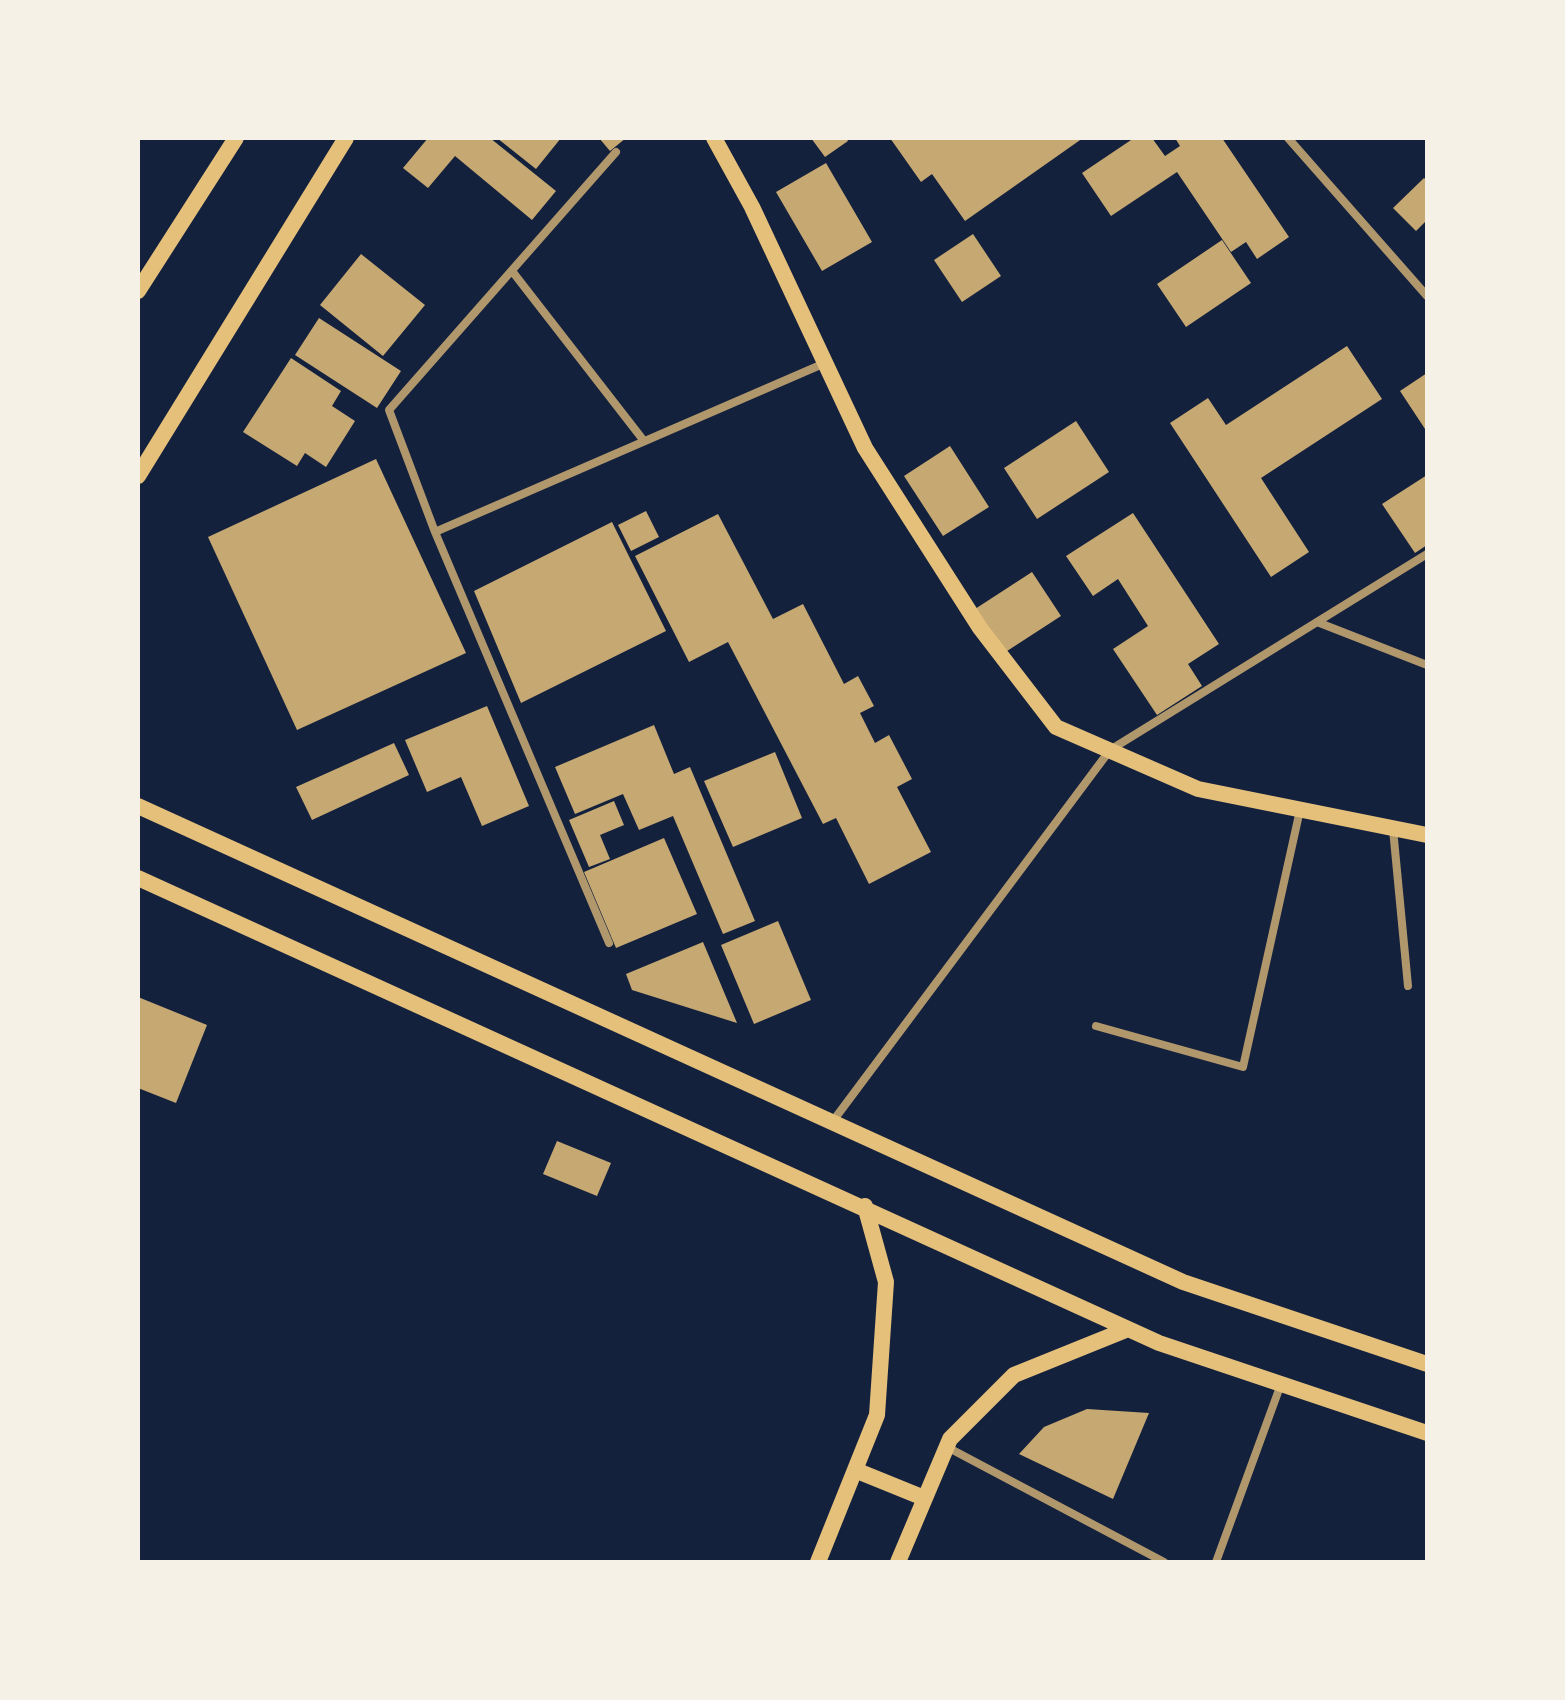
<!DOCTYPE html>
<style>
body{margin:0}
#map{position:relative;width:1565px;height:1700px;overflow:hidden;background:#14213d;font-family:Manrope,sans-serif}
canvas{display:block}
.frame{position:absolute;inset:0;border:140px solid #f6f1e7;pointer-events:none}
</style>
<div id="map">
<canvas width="1565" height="1700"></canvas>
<div class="frame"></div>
</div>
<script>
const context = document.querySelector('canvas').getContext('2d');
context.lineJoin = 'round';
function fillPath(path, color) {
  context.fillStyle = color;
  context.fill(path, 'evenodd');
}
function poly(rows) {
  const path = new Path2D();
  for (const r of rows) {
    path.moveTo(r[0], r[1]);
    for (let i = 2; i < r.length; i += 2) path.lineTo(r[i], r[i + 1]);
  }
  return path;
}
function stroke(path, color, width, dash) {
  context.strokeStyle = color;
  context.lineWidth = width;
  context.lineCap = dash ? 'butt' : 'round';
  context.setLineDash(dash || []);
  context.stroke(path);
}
const building = poly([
 [428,138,490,138,556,191,532,220,455,156,428,188,403,168],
 [497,138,561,138,536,169],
 [599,138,626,138,610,151],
 [811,138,846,138,848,141,825,157],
 [890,138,1083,138,965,221,932,174,921,182],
 [1134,138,1152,138,1165,156,1180,146,1175,138,1222,138,1289,237,1257,259,1246,242,1231,252,1177,172,1111,216,1082,173],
 [826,163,872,242,822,271,776,192],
 [1424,178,1427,181,1427,220,1416,231,1393,208],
 [973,234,1001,276,962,302,934,260],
 [1222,240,1251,283,1186,327,1157,284],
 [361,254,425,305,383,356,320,305],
 [319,318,401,371,377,408,295,355],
 [1347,346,1382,399,1261,478,1309,552,1271,577,1170,423,1208,398,1226,425],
 [291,358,341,391,332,406,355,421,326,467,305,453,297,466,243,432],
 [1427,373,1427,432,1400,391],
 [1076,421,1109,472,1037,519,1004,468],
 [950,446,989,507,943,536,904,476],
 [376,459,466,653,297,730,208,537],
 [1427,475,1427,545,1415,553,1382,504],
 [646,511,659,537,631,551,618,525],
 [1133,513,1219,644,1188,664,1202,686,1157,715,1113,649,1148,626,1118,579,1093,596,1066,556],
 [718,514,773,619,803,604,844,684,858,676,874,706,860,713,875,743,889,735,912,779,897,787,931,852,869,884,836,818,823,824,728,642,689,662,635,556],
 [612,522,666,631,521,703,474,591],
 [1032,572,1061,616,1004,653,975,609],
 [487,706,529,806,482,826,461,777,427,792,405,740],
 [654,725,674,774,690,767,755,921,723,934,673,816,639,830,623,794,575,814,555,767],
 [394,743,409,775,312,820,296,787],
 [775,752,802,818,733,847,704,781],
 [614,801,624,825,600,835,610,859,589,867,569,820],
 [664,838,697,914,616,948,584,872],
 [778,921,811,1000,754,1024,721,945],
 [703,942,737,1023,632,990,626,974],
 [138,997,207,1025,176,1103,138,1088],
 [557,1141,611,1163,597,1196,543,1174],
 [1087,1409,1149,1413,1113,1499,1019,1454,1044,1427]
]);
const minor = poly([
 [1288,138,1427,296],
 [512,271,644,441],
 [435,532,389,410,616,152],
 [1317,622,1427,665],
 [1393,829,1408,986],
 [609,943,435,532,825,363],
 [1096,1026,1243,1067,1300,810],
 [833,1121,1110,750,1427,554],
 [947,1447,1164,1562],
 [1216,1562,1281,1384]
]);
const secondary = poly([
 [714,138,752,207,865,448,980,628,1056,727,1198,789,1427,835],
 [138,291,236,138],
 [138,476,346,138],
 [138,806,1183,1282,1427,1364],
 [138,878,1159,1343,1427,1433],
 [855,1470,924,1498],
 [818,1562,877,1415,886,1282,865,1206],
 [898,1562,950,1439,1014,1375,1128,1329]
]);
fillPath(building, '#c6a872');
stroke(minor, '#b1986c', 8);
stroke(secondary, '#e5c07b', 16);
</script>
